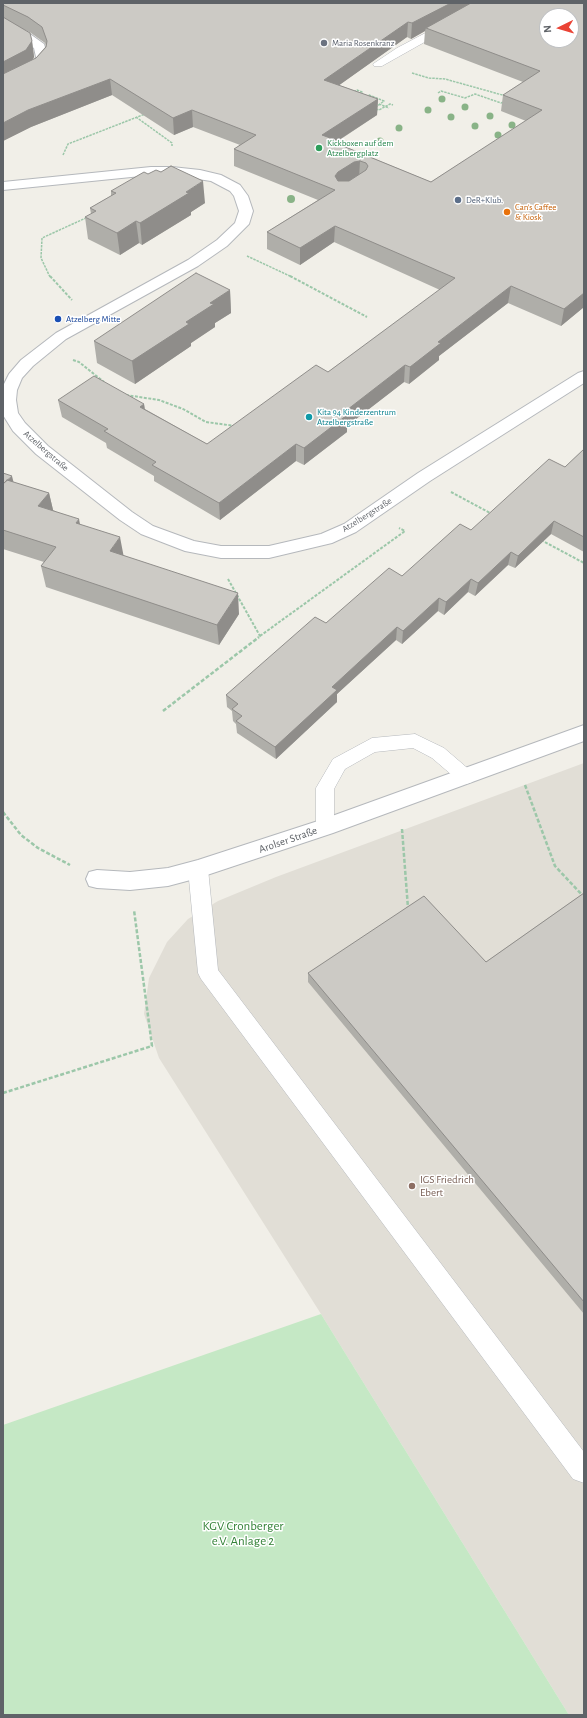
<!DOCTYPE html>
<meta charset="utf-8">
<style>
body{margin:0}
#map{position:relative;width:587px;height:1718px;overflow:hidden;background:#f1efe8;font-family:"Alegreya Sans",sans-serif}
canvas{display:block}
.frame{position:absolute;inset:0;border:4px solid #5f6368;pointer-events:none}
.north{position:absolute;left:539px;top:8px;width:40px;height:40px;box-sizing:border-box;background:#fff;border:1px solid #bfc1c3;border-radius:50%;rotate:265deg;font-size:11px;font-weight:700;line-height:16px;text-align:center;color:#5f6368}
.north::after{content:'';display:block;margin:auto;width:14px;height:18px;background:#ea4335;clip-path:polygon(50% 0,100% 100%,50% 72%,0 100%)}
</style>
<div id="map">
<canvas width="587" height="1718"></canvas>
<div class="frame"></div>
<div class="north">N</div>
</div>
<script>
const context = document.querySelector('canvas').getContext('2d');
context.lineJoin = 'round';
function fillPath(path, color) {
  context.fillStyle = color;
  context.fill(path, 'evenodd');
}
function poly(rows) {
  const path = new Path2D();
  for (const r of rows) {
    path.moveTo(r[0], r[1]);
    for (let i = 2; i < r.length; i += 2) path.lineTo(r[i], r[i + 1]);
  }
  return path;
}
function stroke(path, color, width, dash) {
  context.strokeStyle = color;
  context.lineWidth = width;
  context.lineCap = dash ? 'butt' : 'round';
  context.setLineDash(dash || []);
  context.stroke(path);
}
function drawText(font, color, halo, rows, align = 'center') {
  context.font = font + ' "Alegreya Sans",sans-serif';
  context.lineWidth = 3;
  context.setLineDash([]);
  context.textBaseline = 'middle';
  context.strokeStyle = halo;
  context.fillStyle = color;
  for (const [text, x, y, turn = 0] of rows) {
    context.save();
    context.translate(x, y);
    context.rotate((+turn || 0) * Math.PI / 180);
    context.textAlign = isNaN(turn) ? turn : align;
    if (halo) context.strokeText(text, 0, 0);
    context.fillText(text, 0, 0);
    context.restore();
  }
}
const education = poly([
 [584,763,584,1715,569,1715,321,1314,159,1058,144,1014,149,978,167,942,188,919,218,901,276,877]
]);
const green = poly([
 [321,1314,569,1715,3,1715,3,1425]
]);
const pathFar2 = poly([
 [412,73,429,78,445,79,506,96],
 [354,92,357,90,362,92,358,94],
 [438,93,441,91,465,98,475,94,501,103,505,101],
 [366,97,369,95,384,101,376,107],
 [379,104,389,108],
 [376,109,379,110,390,104,393,105],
 [136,117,172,143,172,146],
 [63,155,68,144,145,114],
 [247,256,292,277],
 [50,277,41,258,42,238,88,217]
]);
const pathFar1 = poly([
 [50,276,72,300],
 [290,276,367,317],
 [73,360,79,362,104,382],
 [126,395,159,400,183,409,206,422,235,426],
 [451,492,492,514],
 [541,540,584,563],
 [228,579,260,636,258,638],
 [260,636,405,531,399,528]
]);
const path = poly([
 [163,711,259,637],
 [525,785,555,866,584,897],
 [3,812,21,835,38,848,70,865],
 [402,829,408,908],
 [3,1093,152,1046,134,910]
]);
const service = poly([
 [482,3,494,3,382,66,374,66,373,64,397,48,482,3],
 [415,734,444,748,472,772,475,777,472,782,466,784,460,782,432,758,413,748,375,752,345,769,334,789,334,827,332,832,325,835,318,832,316,827,316,788,333,759,372,738,415,734],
 [198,861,205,863,208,869,218,970,584,1452,584,1483,573,1479,201,979,198,973,188,869,191,863,198,861]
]);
const minor = poly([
 [3,21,30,34,44,44,48,57,47,62,38,73,3,90,3,81,30,67,35,61,36,57,34,48,3,29,3,21],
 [151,167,172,167,200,170,221,175,240,185,248,196,253,211,249,224,227,246,198,266,66,339,33,366,22,378,17,390,16,400,18,413,25,423,48,446,132,512,153,526,194,541,221,546,269,546,321,534,344,524,418,473,578,373,584,371,584,383,430,481,356,532,332,543,269,558,221,558,185,551,141,534,120,520,36,454,13,431,3,415,3,386,9,374,21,360,56,333,188,260,217,240,235,223,239,211,234,196,230,191,211,181,172,175,151,175,3,190,3,182,151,167],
 [584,725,584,741,333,833,198,878,168,886,130,890,97,888,89,886,86,879,89,872,97,870,130,872,168,868,198,860,321,820,584,725]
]);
const trees = [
 [442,99,3.5],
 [465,107,3.5],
 [428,110,3.5],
 [490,116,3.5],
 [451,117,3.5],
 [512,125,3.5],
 [475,126,3.5],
 [399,128,3.5],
 [498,135,3.5],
 [380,141,3.5],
 [291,199,4]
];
const wall = poly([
 [3,3,584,3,584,307,561,326,508,303,439,356,439,360,409,384,404,382,347,426,347,432,304,465,296,461,220,520,154,481,154,476,107,448,106,443,62,417,58,400,144,404,145,409,207,444,328,372,440,290,334,242,300,265,267,249,267,232,318,200,234,166,234,149,240,145,193,127,174,135,112,95,31,127,3,141],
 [25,30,31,33,45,43,46,46,36,58,33,60,34,57,32,41],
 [425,31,424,44,523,82,503,95,501,111,526,121,431,182,341,145,341,142,338,141,377,115,378,99,339,85,407,37,411,39],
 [111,191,205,203,191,212,191,215,142,245,139,243,120,255,88,239,85,217,91,214,90,208,111,196],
 [230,290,231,313,215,323,215,327,191,343,191,346,135,384,97,363,94,341],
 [584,449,584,552,551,534,515,568,508,565,475,596,468,592,444,615,438,611,402,644,396,640,337,694,337,702,276,759,237,733,236,724,233,721,232,711,227,707,226,695,326,623,402,576,565,467],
 [3,473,13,482,49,493,53,510,80,524,123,555,239,614,219,645,46,587,41,566,44,562,3,549],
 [584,893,584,1314,308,982,308,973,486,962]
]);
const shadedWall = poly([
 [451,3,479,3,426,28,425,31,411,39,412,23],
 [408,22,407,37,324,96,324,80],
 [32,41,34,57,29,66,3,79,3,62],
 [110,79,112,95,31,127,3,141,3,123,28,110],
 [378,99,377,115,322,151,322,135],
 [192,110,193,127,174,135,173,118],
 [360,161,359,178,337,189,335,176,338,172,354,162],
 [203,181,205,203,191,212,191,215,142,245,140,223,186,192],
 [136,221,139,243,120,255,117,233],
 [335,226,334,242,300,265,300,248],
 [511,286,508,303,439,356,439,360,409,384,410,367,438,342],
 [230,290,231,313,215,323,215,327,191,343,191,346,135,384,132,361,186,322,210,303],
 [584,293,584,307,561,326,564,309],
 [405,365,404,382,347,426,347,432,304,465,304,448,343,413],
 [144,404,146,421,140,407],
 [296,444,296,461,220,520,219,503],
 [12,476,17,496,3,486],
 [49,493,54,514,38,506],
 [79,519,83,540,76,523],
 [554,521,551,534,515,568,518,556],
 [120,537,124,558,110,551],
 [511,552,508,565,475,596,478,583],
 [471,579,468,592,444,615,446,602],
 [238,593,239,614,219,645,217,625],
 [439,598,438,611,402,644,403,631],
 [397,627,396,640,337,694,337,702,276,759,275,747,332,687]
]);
const building = poly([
 [3,3,451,3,412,23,408,22,324,80,378,99,322,135,341,142,338,144,431,182,542,110,503,95,540,71,426,28,471,3,584,3,584,293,564,309,511,286,438,342,441,343,410,367,405,365,343,413,347,415,304,448,296,444,219,503,152,465,156,462,104,431,108,429,58,400,94,376,144,404,140,407,207,444,316,365,328,372,455,278,335,226,300,248,267,232,335,190,234,149,256,135,192,110,173,118,110,79,28,110,3,123,3,74,36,58,46,47,47,41,42,27,28,17,3,5,3,3],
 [547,16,571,16,571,40,547,40,547,16],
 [360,161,366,163,368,166,366,170,349,181,338,181,335,176,338,172,354,162,360,161],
 [3,17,30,33,32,41,26,50,3,62,3,17],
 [171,166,203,181,186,192,189,193,140,223,136,221,117,233,85,217,96,211,90,208,116,193,111,191,144,172,148,174,156,170,161,172,171,166],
 [196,273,230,290,210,303,214,304,186,322,189,324,132,361,94,341,196,273],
 [584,449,584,537,554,521,518,556,511,552,478,583,471,579,446,602,439,598,403,631,397,627,332,687,337,690,275,747,236,721,242,716,232,709,238,704,226,695,315,617,326,623,389,568,402,576,460,524,471,530,549,459,565,467,584,449],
 [3,473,12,476,3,484,3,473],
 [7,480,49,493,38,506,79,519,76,523,120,537,110,551,238,593,217,625,41,566,56,547,3,530,3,484,7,480],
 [584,893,584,1302,308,973,424,896,486,962,584,893]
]);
const markers = [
 [324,43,4,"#6b7280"],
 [319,148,4,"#2e9e5b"],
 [458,200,4,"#5c6f8a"],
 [507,212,4,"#e8710a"],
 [58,319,4,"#1a4fb4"],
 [309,417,4,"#0f9aa8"],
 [412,1186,4,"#8d6e63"]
];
const farWorshipnames = [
 ["Maria Rosenkranz",332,43]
];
const farLeisurenames = [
 ["Kickboxen auf dem",327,143],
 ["Atzelbergplatz",327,153]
];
const farServicenames = [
 ["DeR+Klub.",466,200]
];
const farFoodnames = [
 ["Can's Caffee",515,207],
 ["& Kiosk",515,217]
];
const farTransitnames = [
 ["Atzelberg Mitte",66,319]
];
const farCulturenames = [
 ["Kita 94 Kinderzentrum",317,412],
 ["Atzelbergstraße",317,422]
];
const farStreetnames = [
 ["Atzelbergstraße",46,451,41],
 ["Atzelbergstraße",367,515,-32]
];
const streetNames = [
 ["Arolser Straße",288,840,-19]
];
const educationNames = [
 ["IGS Friedrich",420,1180],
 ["Ebert",420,1193]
];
const nearParknames = [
 ["KGV Cronberger",243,1526],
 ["e.V. Anlage 2",243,1541]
];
fillPath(education, '#e1ded6');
fillPath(green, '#c5e8c5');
stroke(service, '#b5b8bc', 1);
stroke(minor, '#b5b8bc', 2);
stroke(pathFar2, '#9cc7a9', 1.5, [2.5, 1]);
stroke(pathFar1, '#9cc7a9', 2, [3, 1.5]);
stroke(path, '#9cc7a9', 2.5, [4, 2]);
fillPath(service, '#fff');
fillPath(minor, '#fff');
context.fillStyle = '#89b387';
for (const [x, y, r] of trees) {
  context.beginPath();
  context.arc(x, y, r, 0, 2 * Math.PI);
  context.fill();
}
fillPath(wall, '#afaea9');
fillPath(shadedWall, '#8f8d8a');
fillPath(building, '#cccac5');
stroke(building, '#8f8d8a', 1);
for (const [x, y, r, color] of markers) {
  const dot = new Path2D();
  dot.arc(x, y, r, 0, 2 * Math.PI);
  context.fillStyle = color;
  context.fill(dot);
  stroke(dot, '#fff', 1.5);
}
drawText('9px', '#5b616d', '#fff', farWorshipnames, 'left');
drawText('9px', '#27864d', '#fff', farLeisurenames, 'left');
drawText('9px', '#4e5e75', '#fff', farServicenames, 'left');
drawText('9px', '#c56008', '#fff', farFoodnames, 'left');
drawText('9px', '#164399', '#fff', farTransitnames, 'left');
drawText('9px', '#0d838f', '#fff', farCulturenames, 'left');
drawText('9px', '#5f6368', '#fff', farStreetnames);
drawText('11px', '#5f6368', '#fff', streetNames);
drawText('11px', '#785e54', '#fff', educationNames, 'left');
drawText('13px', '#348238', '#fff', nearParknames);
</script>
